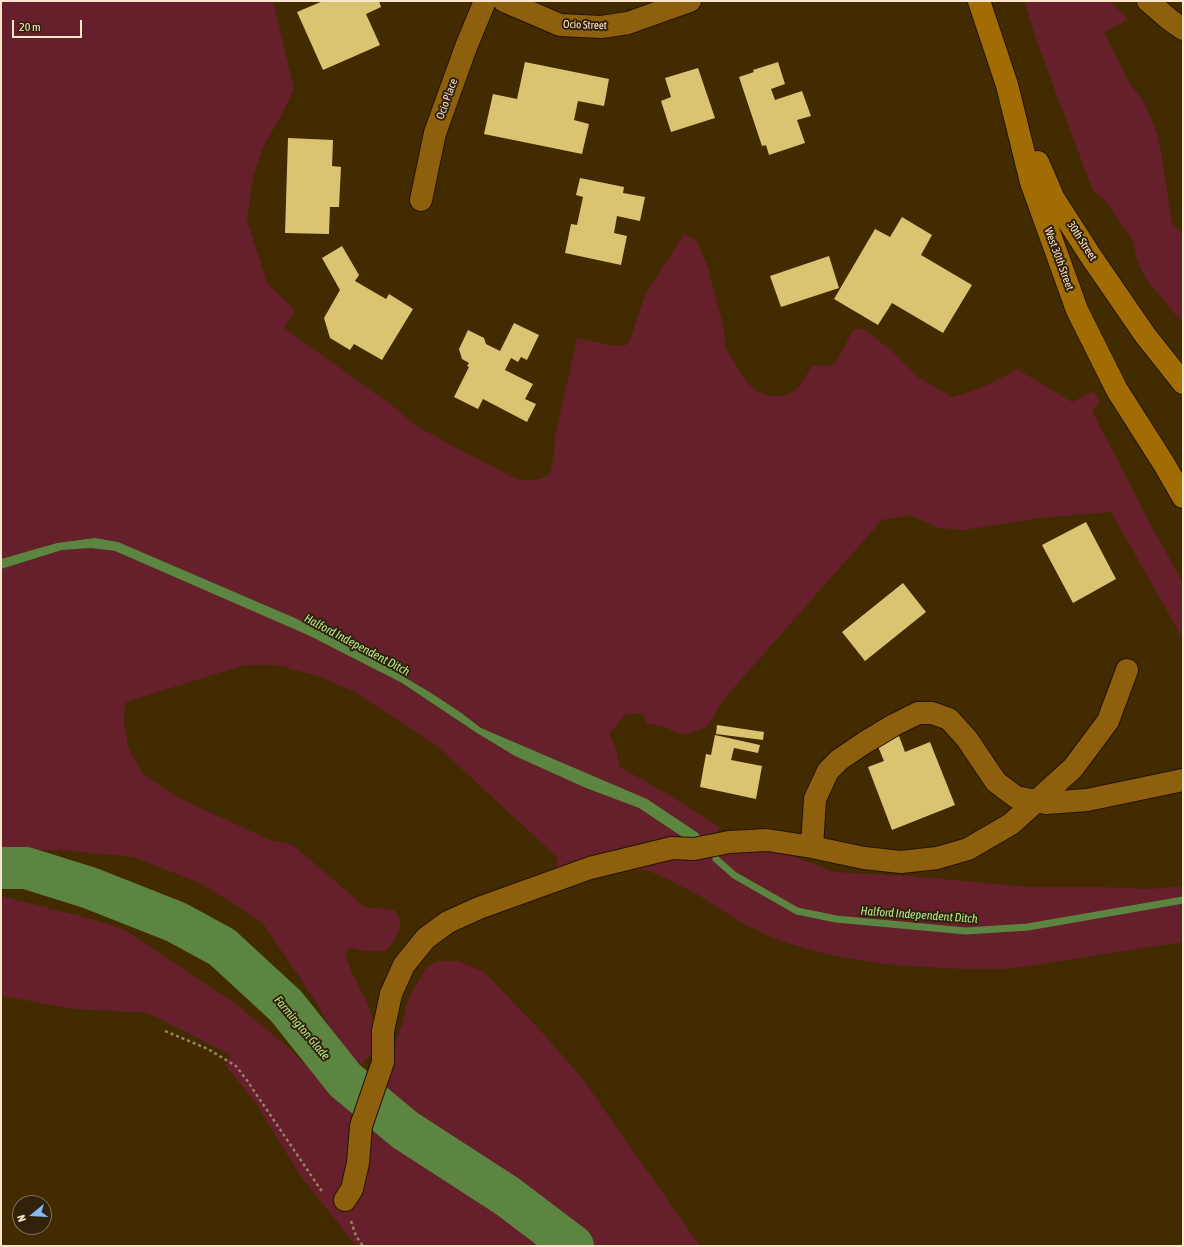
<!DOCTYPE html>
<style>
body{margin:0}
#map{position:relative;width:1184px;height:1247px;overflow:hidden;background:#422a01;font-family:"Asap Condensed",sans-serif}
canvas{display:block}
.frame{position:absolute;inset:0;border:2px solid #fbe6cb;pointer-events:none}
.north{position:absolute;left:12px;top:1195px;width:40px;height:40px;box-sizing:border-box;background:#32220c;border:1px solid #827058;border-radius:50%;rotate:252deg;font-size:11px;font-weight:700;line-height:16px;text-align:center;color:#fbe6cb}
.north::after{content:'';display:block;margin:auto;width:14px;height:18px;background:#86bbfb;clip-path:polygon(50% 0,100% 100%,50% 72%,0 100%)}
.scale{position:absolute;left:12px;top:20px;width:70px;height:18px;box-sizing:border-box;border:2px solid #fbe6cb;border-top:0;padding-left:5px;font-size:12px;line-height:14px;white-space:nowrap;color:#fbe6cb;-webkit-text-stroke:3px #32220c;paint-order:stroke}
</style>
<div id="map">
<canvas width="1184" height="1247"></canvas>
<div class="frame"></div>
<div class="north">N</div>
<div class="scale">20 m</div>
</div>
<script>
const context = document.querySelector('canvas').getContext('2d');
context.lineJoin = 'round';
function fillPath(path, color) {
  context.fillStyle = color;
  context.fill(path, 'evenodd');
}
function poly(rows) {
  const path = new Path2D();
  for (const r of rows) {
    path.moveTo(r[0], r[1]);
    for (let i = 2; i < r.length; i += 2) path.lineTo(r[i], r[i + 1]);
  }
  return path;
}
function stroke(path, color, width, dash) {
  context.strokeStyle = color;
  context.lineWidth = width;
  context.lineCap = dash ? 'butt' : 'round';
  context.setLineDash(dash || []);
  context.stroke(path);
}
function drawText(font, color, halo, rows, align = 'center') {
  context.font = font + ' "Asap Condensed",sans-serif';
  context.lineWidth = 4;
  context.setLineDash([]);
  context.textBaseline = 'middle';
  context.strokeStyle = halo;
  context.fillStyle = color;
  for (const [text, x, y, turn = 0] of rows) {
    context.save();
    context.translate(x, y);
    context.rotate((+turn || 0) * Math.PI / 180);
    context.textAlign = isNaN(turn) ? turn : align;
    if (halo) context.strokeText(text, 0, 0);
    context.fillText(text, 0, 0);
    context.restore();
  }
}
const green = poly([
 [1,1,273,1,294,89,280,118,263,147,253,177,247,220,267,283,295,310,284,328,397,409,412,423,438,438,512,477,522,480,534,480,545,477,550,474,554,455,555,437,577,338,608,345,624,346,629,343,645,295,684,234,696,240,708,268,723,325,725,343,726,348,746,382,756,391,766,395,775,396,787,395,799,387,812,366,831,365,837,361,853,330,860,328,866,331,891,350,919,378,952,397,969,392,990,384,1017,369,1072,402,1094,391,1100,402,1092,411,1152,527,1183,583,1183,639,1111,512,1039,518,964,530,938,528,911,515,882,520,724,699,707,727,683,735,662,726,647,724,642,713,625,715,609,734,615,746,620,767,674,798,720,828,712,836,703,840,698,833,647,799,481,728,460,712,431,693,371,657,295,618,118,542,95,538,57,543,1,559],
 [1024,1,1110,1,1128,19,1121,24,1104,32,1131,86,1140,96,1145,104,1157,133,1161,151,1172,224,1183,234,1183,321,1175,314,1146,279,1137,260,1133,241,1103,198,1093,191,1038,45],
 [91,548,115,551,310,636,402,683,477,733,515,756,586,788,639,808,690,842,555,870,558,858,437,746,353,691,318,676,276,665,245,665,125,702,124,721,128,747,142,773,179,798,270,840,293,845,365,907,395,910,398,915,401,924,394,941,386,951,364,951,349,947,345,954,352,973,368,1004,378,1038,371,1055,360,1065,350,1064,341,1051,318,1005,262,922,200,883,133,857,60,850,1,850,1,569,62,550],
 [738,850,778,850,834,872,923,877,1027,887,1101,887,1149,889,1183,886,1183,942,1009,969,961,969,881,964,826,954,780,941,740,922,700,896,668,879,646,870,626,870,654,857],
 [1,896,84,917,121,928,142,941,236,1004,282,1042,352,1109,449,1176,496,1202,550,1246,356,1246,299,1174,257,1105,225,1065,231,1055,148,1013,75,1009,1,996],
 [439,961,459,961,484,972,540,1030,582,1078,700,1246,595,1246,580,1234,536,1205,468,1156,415,1114,384,1092,393,1059,395,1044,403,1021,408,999,426,968]
]);
const water = poly([
 [95,538,118,542,295,618,371,657,431,693,460,712,481,728,647,799,698,833,703,840,690,842,639,808,586,788,515,756,477,733,402,683,310,636,115,551,91,548,62,550,1,569,1,559,57,543]
]);
const stream = poly([
 [716,859,734,875,797,911,836,919,966,931,1028,927,1183,900]
]);
const river = poly([
 [1,868,26,868,90,888,176,922,222,947,286,1006,345,1080,405,1130,507,1196,573,1246]
]);
const building = poly([
 [323,1,379,1,381,7,366,14,380,45,323,70,297,12],
 [525,62,609,79,604,106,578,101,574,120,589,124,582,154,484,134,493,94,517,99],
 [778,62,785,84,771,89,775,100,802,91,811,116,797,120,805,143,769,155,766,145,762,146,739,77,754,72,753,70],
 [698,68,715,118,671,132,661,101,671,97,665,78],
 [288,138,333,140,332,166,341,167,339,207,330,207,329,234,285,233],
 [580,178,624,187,623,193,645,197,640,221,617,216,614,233,627,236,621,265,565,253,571,224,577,225,583,197,576,195],
 [902,217,932,235,921,255,972,285,943,333,892,303,878,325,834,299,875,229,890,237],
 [342,246,359,275,355,281,386,299,389,294,413,309,382,360,354,344,350,350,330,338,324,318,340,290,322,258],
 [829,256,839,288,781,307,770,276],
 [514,323,539,335,527,360,521,357,518,362,511,358,505,370,533,384,525,399,536,404,527,422,483,399,478,409,454,397,469,367,467,366,469,363,462,359,459,349,468,330,484,338,486,344,500,351],
 [1086,522,1116,579,1073,603,1042,545],
 [903,583,926,612,865,661,842,632],
 [717,725,764,732,763,740,716,734],
 [715,735,760,745,758,753,734,748,731,760,762,766,756,799,700,787,706,754,711,755],
 [899,736,905,752,930,742,955,805,892,830,868,767,884,761,877,744]
]);
const path = poly([
 [165,1031,208,1049,236,1066,246,1079,323,1193],
 [351,1221,356,1236,363,1246]
]);
const minor = poly([
 [504,1,560,25,601,27,628,23,690,1],
 [1148,1,1170,20,1183,29],
 [421,200,435,133,466,47,485,1],
 [812,847,815,799,828,771,839,760,864,743,894,725,918,713,932,713,949,719,967,739,996,782,1016,797,1046,803,1087,800,1183,780],
 [345,1200,352,1189,358,1163,361,1126,383,1062,383,1031,391,994,404,965,426,938,448,922,479,908,590,868,672,848,694,849,729,842,767,840,812,847,864,858,901,862,937,858,968,849,1011,824,1073,768,1108,721,1127,670]
]);
const major = poly([
 [979,1,1007,85,1031,182,1077,310,1117,390,1164,464,1183,497],
 [1038,162,1054,199,1090,255,1145,335,1183,383]
]);
const streetNames = [
 ["Ocio Street",585,25,2],
 ["Ocio Place",447,99,-70],
 ["30th Street",1082,241,57],
 ["West 30th Street",1059,259,70]
];
const waterNames = [
 ["Halford Independent Ditch",357,645,28],
 ["Halford Independent Ditch",919,915,4],
 ["Farmington Glade",302,1028,50]
];
fillPath(green, '#65202b');
fillPath(water, '#5d8542');
stroke(stream, '#5d8542', 7);
stroke(river, '#5d8542', 42);
fillPath(building, '#dbc471');
stroke(minor, '#231401', 24);
stroke(major, '#231401', 24);
stroke(path, '#998260', 2.5, [3, 3]);
stroke(minor, '#8e5f0c', 22);
stroke(major, '#a26c05', 22);
drawText('11px', '#fbe6cb', '#32220c', streetNames);
drawText('italic 12px', '#b2eb8d', '#32220c', waterNames);
</script>
